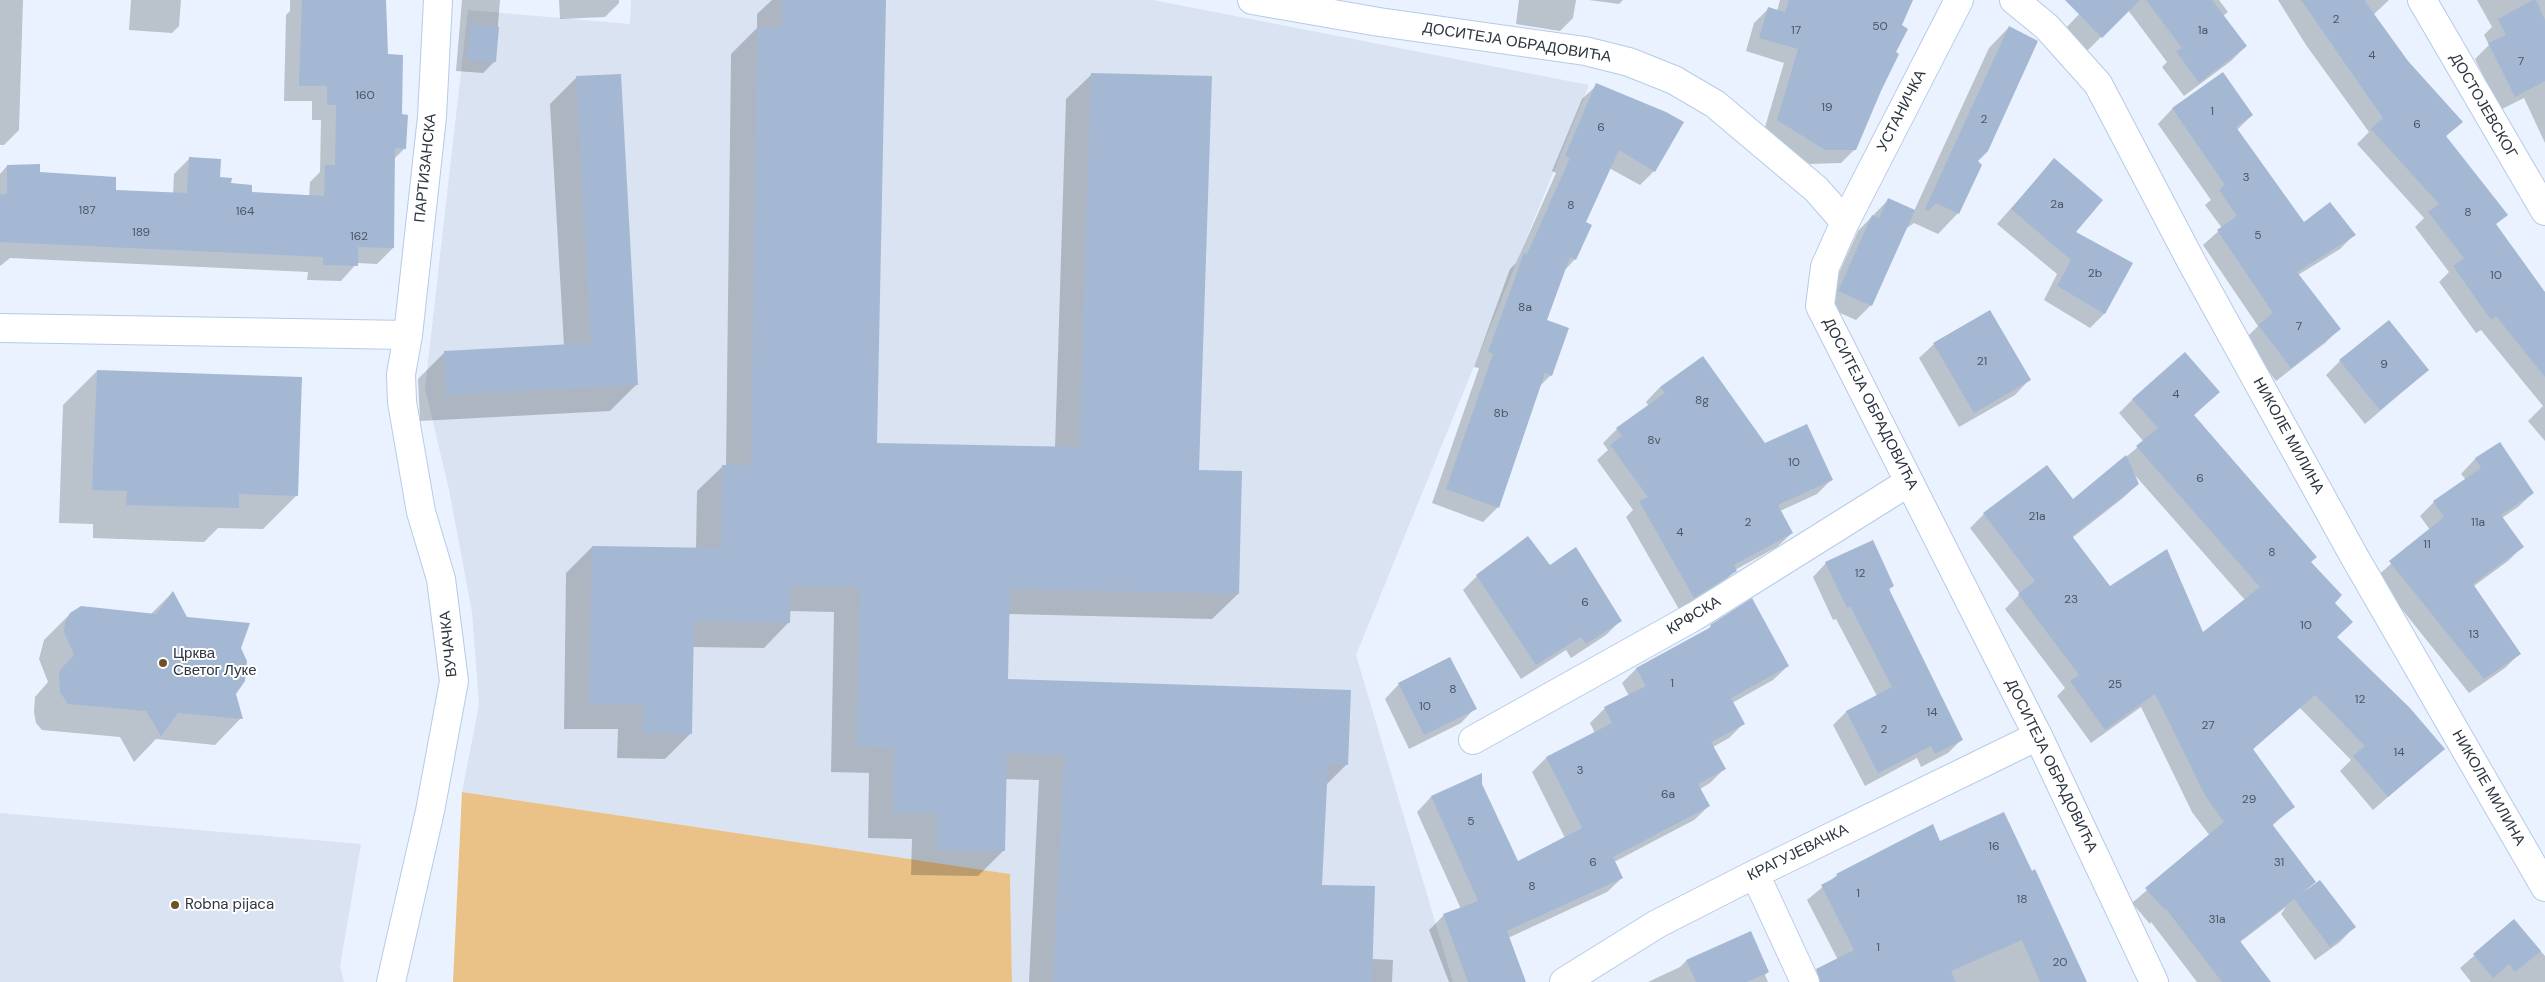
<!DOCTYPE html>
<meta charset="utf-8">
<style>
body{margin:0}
canvas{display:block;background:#e9f2fe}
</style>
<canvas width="2545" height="982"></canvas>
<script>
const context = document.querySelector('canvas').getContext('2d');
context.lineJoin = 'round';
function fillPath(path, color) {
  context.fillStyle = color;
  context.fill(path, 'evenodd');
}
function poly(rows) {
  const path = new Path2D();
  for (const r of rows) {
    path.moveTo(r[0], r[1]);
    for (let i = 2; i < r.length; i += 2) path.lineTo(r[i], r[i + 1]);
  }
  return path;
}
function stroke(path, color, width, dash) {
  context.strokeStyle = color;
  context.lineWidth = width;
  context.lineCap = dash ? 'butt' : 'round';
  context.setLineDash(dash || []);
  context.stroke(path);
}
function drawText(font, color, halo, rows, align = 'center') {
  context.font = font + ' "DM Sans",sans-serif';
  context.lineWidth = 4;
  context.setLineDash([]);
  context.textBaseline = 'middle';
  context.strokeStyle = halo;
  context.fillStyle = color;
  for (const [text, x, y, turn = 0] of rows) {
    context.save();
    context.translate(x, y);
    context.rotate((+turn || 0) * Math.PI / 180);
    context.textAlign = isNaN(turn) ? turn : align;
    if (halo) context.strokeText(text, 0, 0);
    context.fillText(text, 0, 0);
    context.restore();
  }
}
const built = poly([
 [631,0,1153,0,1589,85,1356,655,1453,982,1012,982,1010,874,462,792,479,705,472,612,449,490,425,388,468,10,630,24],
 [0,813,361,844,340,966,344,982,0,982]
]);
const green = poly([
 [462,792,1010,874,1012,982,453,982]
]);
const shadow = poly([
 [0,0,23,0,19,130,4,145,0,145],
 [131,0,181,0,179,26,172,33,129,30],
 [290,0,385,0,387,56,401,115,405,148,394,159,393,248,377,264,357,263,341,281,307,280,308,272,10,258,0,266,0,174,7,166,114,191,173,194,174,174,189,159,219,178,250,193,309,196,310,182,320,172,321,120,312,120,312,101,284,101,286,15,290,11],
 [462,0,500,0,495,61,483,73,456,71],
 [559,0,619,0,619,3,605,17,560,19],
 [772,0,849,0,876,444,1055,448,1066,99,1092,74,1198,471,1238,594,1212,619,1009,614,1007,680,1347,764,1325,786,1320,886,1372,959,1393,960,1392,982,1029,982,1039,780,1005,779,1003,851,978,876,911,875,912,839,868,838,869,773,831,772,834,612,789,611,789,622,764,648,692,647,691,733,665,759,617,758,618,729,564,729,566,573,592,547,696,549,697,491,723,466,726,466,731,54,757,28,757,14],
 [1519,0,1576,0,1573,18,1560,31,1516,24],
 [1589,0,1623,0,1619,4],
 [1780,0,1912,0,1900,26,1880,90,1855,149,1841,163,1810,164,1763,134,1784,63,1746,51,1754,23,1768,9,1777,11],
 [2066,0,2219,0,2228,12,2223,16,2246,46,2231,61,2184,96,2162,67,2167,62,2128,10,2087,51,2065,29,2084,9],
 [2278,0,2389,0,2373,15,2407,62,2461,121,2445,137,2506,214,2495,225,2545,294,2545,441,2528,421,2543,406,2481,330,2476,333,2439,282,2449,272,2415,227,2424,218,2357,144,2369,132,2306,45],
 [2477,0,2545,0,2545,143,2524,98,2500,110,2475,59,2489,45,2484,35,2492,27],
 [2009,27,1958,213,1938,234,1914,223,1904,230,1871,305,1856,320,1824,306,1858,231,1888,200,1914,211,1989,48],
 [2223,74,2252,115,2237,130,2303,224,2354,235,2340,249,2298,275,2339,329,2325,343,2276,381,2244,340,2258,326,2203,245,2222,228,2205,205,2211,200,2158,124,2172,109],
 [577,77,637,384,610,411,420,421,418,379,444,353,564,346,550,104],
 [1597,85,1654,171,1640,185,1609,168,1585,223,1575,259,1564,271,1545,320,1551,375,1539,387,1498,507,1483,522,1432,503,1479,368,1474,367,1510,269,1516,263,1556,173,1552,171,1582,99],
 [2054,160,2074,232,2131,263,2104,314,2090,328,2044,300,2057,274,1997,224],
 [1934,344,2029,380,2015,395,1959,427,1919,358],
 [2340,361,2428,370,2365,424,2326,375],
 [97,371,297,495,263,529,218,528,204,542,93,538,93,524,59,523,63,405],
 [1660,387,1831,480,1817,494,1780,511,1792,533,1777,547,1735,570,1722,585,1680,611,1626,517,1633,510,1597,460,1608,450,1603,443,1617,429,1649,406,1646,402],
 [2218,392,2193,416,2309,563,2333,603,2335,637,2443,749,2373,810,2340,771,2351,760,2300,708,2252,750,2293,807,2272,826,2314,882,2305,891,2354,927,2340,942,2315,960,2281,914,2286,907,2240,942,2269,982,2197,982,2151,922,2150,924,2132,903,2210,836,2192,812,2141,707,2091,743,2057,696,2065,688,2005,609,2020,594,1970,528,1984,514,2073,501,2144,442,2119,413,2133,399],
 [2133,473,2245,600,2203,634,2110,588,2072,538,2123,498,2138,484],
 [2500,443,2533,493,2518,507,2502,518,2522,547,2508,561,2474,586,2520,653,2505,668,2469,693,2376,577,2430,530,2420,516,2434,502,2466,480,2461,474,2475,459],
 [1826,563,1892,586,1889,590,1961,740,1948,753,1921,767,1917,758,1865,786,1833,725,1846,712,1877,696,1836,619,1833,620,1813,577],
 [1549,566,1620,621,1606,635,1571,658,1566,650,1521,679,1463,590,1477,576],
 [172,593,186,618,239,648,235,693,241,718,215,745,156,739,134,762,120,737,42,730,36,723,34,712,35,697,48,682,39,659,44,640,70,614,151,614],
 [1711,626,1788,666,1773,680,1732,703,1743,724,1729,738,1713,747,1724,769,1710,783,1700,789,1709,806,1694,820,1614,862,1622,878,1607,892,1508,938,1525,982,1449,982,1429,930,1444,915,1461,909,1417,812,1431,797,1481,775,1481,784,1517,862,1565,838,1532,772,1546,758,1595,733,1590,723,1604,709,1629,696,1622,683,1636,669,1706,631],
 [1399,684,1475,708,1461,723,1409,749,1385,699],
 [1940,843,2085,982,1817,982,1815,978,1829,964,1838,960,1807,900,1837,875],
 [2514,921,2545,956,2545,982,2471,982,2460,968],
 [1686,961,1768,972,1765,975,1768,982,1648,982,1680,967]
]);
const building = poly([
 [302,0,386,0,388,54,403,55,402,114,408,115,406,149,395,148,394,248,358,247,358,266,323,265,323,257,0,242,0,194,7,194,7,165,40,164,40,172,116,177,116,190,187,193,189,157,221,159,220,177,232,178,231,183,252,185,252,192,324,196,325,165,335,165,336,105,327,105,327,86,299,86],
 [782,0,886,0,877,443,1079,447,1091,73,1212,76,1199,470,1242,471,1239,594,1010,589,1008,679,1351,690,1348,765,1328,764,1322,885,1375,886,1372,982,1053,982,1064,755,1007,753,1005,851,936,850,937,813,893,813,894,748,856,747,860,587,791,586,790,623,694,621,692,734,643,733,643,704,589,704,592,546,721,548,722,465,751,465,757,27,782,27],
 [1789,0,1913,0,1902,25,1908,29,1896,52,1899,54,1881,91,1856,150,1825,150,1777,120,1798,49,1759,38,1768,7,1785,12],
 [2065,0,2140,0,2102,38],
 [2146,0,2212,0,2247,46,2199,83,2176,51,2182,48],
 [2301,0,2364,0,2408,61,2463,122,2446,136,2508,215,2496,224,2545,292,2545,377,2496,316,2491,320,2453,266,2464,258,2428,212,2439,204,2371,129,2383,118],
 [2533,0,2536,0,2545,20,2545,81,2515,97,2488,43,2506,35,2498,19],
 [470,24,499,27,496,62,467,60],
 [2009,26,2038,41,1988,151,1978,161,1982,165,1959,214,1936,203,1928,211,1925,209],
 [2223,72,2253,115,2236,127,2304,222,2330,202,2356,235,2297,272,2341,329,2291,368,2258,325,2273,313,2217,230,2237,216,2219,190,2225,185,2172,108],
 [621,74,638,385,446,395,444,351,591,343,576,76],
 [1596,83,1666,112,1684,122,1655,172,1619,150,1586,222,1592,225,1576,260,1570,257,1547,320,1569,328,1552,376,1545,373,1499,508,1446,489,1493,354,1488,352,1524,253,1527,254,1570,158,1565,156],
 [2054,158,2103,200,2076,232,2133,263,2105,314,2057,286,2071,260,2011,209],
 [1888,198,1915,210,1872,306,1838,291,1872,215,1879,218],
 [1990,310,2031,380,1974,413,1933,343],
 [2389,320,2429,370,2380,410,2339,360],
 [2185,352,2220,392,2194,415,2317,557,2311,562,2342,595,2335,603,2353,622,2337,637,2410,708,2445,749,2388,797,2353,756,2365,746,2315,695,2253,749,2295,807,2272,824,2316,882,2240,941,2271,982,2222,982,2166,909,2165,910,2145,888,2224,822,2206,797,2155,694,2105,730,2070,681,2079,675,2018,594,2035,581,1983,513,2047,465,2073,499,2126,455,2139,484,2072,536,2110,586,2167,549,2203,632,2260,587,2136,446,2158,428,2132,399],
 [1703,356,1765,443,1807,424,1833,480,1778,505,1793,533,1734,565,1737,571,1694,598,1639,501,1648,497,1610,445,1622,436,1616,428,1665,393,1660,387],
 [97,370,302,377,298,496,239,494,239,508,126,505,127,491,92,490],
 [2500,442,2534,493,2501,515,2524,547,2473,584,2521,654,2484,679,2389,561,2444,517,2433,501,2481,468,2475,458],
 [1528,536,1550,565,1576,547,1622,621,1586,644,1581,637,1536,665,1476,575],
 [1873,540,1894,586,1889,589,1963,740,1935,754,1931,746,1878,773,1846,711,1892,687,1850,606,1847,608,1825,562],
 [173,591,187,617,250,623,241,648,247,661,245,681,236,694,243,719,178,713,161,736,146,711,68,704,60,692,59,676,60,670,74,655,64,632,65,623,70,613,81,606,156,614],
 [1752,598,1789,666,1731,698,1745,724,1711,742,1726,769,1698,784,1710,806,1613,857,1623,878,1507,931,1526,982,1468,982,1443,914,1478,901,1431,796,1482,773,1482,784,1518,861,1582,828,1546,757,1612,723,1604,707,1646,686,1636,668,1711,627,1710,625],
 [1450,657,1477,709,1424,735,1398,683],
 [2004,812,2032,871,2035,869,2087,982,2040,982,2022,940,1951,971,1956,982,1820,982,1816,969,1854,950,1821,885,1838,876,1836,874,1933,824,1940,841],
 [2320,880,2356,927,2330,947,2294,899],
 [2514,919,2541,951,2515,972,2509,964,2493,978,2473,954],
 [1751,931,1769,972,1747,982,1696,982,1686,960]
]);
const minor = poly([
 [1252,0,1379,22,1585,51,1629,62,1674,80,1715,104,1816,189,1845,222],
 [2014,0,2047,27,2098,84,2191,261,2354,556,2545,887],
 [2422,0,2545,211],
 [0,328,408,335],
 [1473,740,1695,616,1909,482],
 [1755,874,1805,982],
 [391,982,430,811,454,681,441,579,421,512,402,402,401,374,408,335,432,117,438,0],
 [1564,982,1657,924,1755,874,2038,736]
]);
const tertiary = poly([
 [1959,0,1845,222,1825,267,1820,306,2038,736,2154,982]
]);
const markers = [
 [163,663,5,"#6e5225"],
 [175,905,5,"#6e5225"]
];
const numberNames = [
 ["2",2336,20],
 ["50",1880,27],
 ["17",1796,31],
 ["1a",2203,31],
 ["4",2372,56],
 ["7",2521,62],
 ["160",365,96],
 ["19",1827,108],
 ["1",2212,112],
 ["2",1984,120],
 ["6",2417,125],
 ["6",1601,128],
 ["3",2246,178],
 ["2a",2057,205],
 ["8",1571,206],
 ["187",87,211],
 ["164",245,212],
 ["8",2468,213],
 ["189",141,233],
 ["5",2258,236],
 ["162",359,237],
 ["2b",2095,274],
 ["10",2496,276],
 ["8a",1525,308],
 ["7",2299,327],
 ["21",1982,362],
 ["9",2384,365],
 ["4",2176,395],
 ["8g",1702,401],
 ["8b",1501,414],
 ["8v",1654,441],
 ["10",1794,463],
 ["6",2200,479],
 ["21a",2037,517],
 ["2",1748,523],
 ["11a",2478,523],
 ["4",1680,533],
 ["11",2427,545],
 ["8",2272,553],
 ["12",1860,574],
 ["23",2071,600],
 ["6",1585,603],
 ["10",2306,626],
 ["13",2474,635],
 ["1",1672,684],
 ["25",2115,685],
 ["8",1453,690],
 ["12",2360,700],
 ["10",1425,707],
 ["14",1932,713],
 ["27",2208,726],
 ["2",1884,730],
 ["14",2399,753],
 ["3",1580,771],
 ["6a",1668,795],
 ["29",2249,800],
 ["5",1471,822],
 ["16",1994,847],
 ["6",1593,863],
 ["31",2279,863],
 ["8",1532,887],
 ["1",1858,894],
 ["18",2022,900],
 ["31a",2217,920],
 ["1",1878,948],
 ["20",2060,963]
];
const streetNames = [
 ["ДОСИТЕЈА ОБРАДОВИЋА",1517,43,9],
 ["ДОСТОЈЕВСКОГ",2483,106,60],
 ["УСТАНИЧКА",1902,111,-63],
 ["ПАРТИЗАНСКА",426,168,-84],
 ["ДОСИТЕЈА ОБРАДОВИЋА",1870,404,63],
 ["НИКОЛЕ МИЛИНА",2288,436,61],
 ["КРФСКА",1694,616,-31],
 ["ВУЧАЧКА",449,644,-96],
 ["ДОСИТЕЈА ОБРАДОВИЋА",2051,766,64],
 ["НИКОЛЕ МИЛИНА",2488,788,60],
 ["КРАГУЈЕВАЧКА",1798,853,-26]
];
const poiNames = [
 ["Црква",173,654],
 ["Светог Луке",173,671],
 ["Robna pijaca",185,905]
];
fillPath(built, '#d9e3f2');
fillPath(green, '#eac287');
fillPath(shadow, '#0003');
fillPath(building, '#a4b8d4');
stroke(minor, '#b6cbe7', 30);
stroke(tertiary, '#b6cbe7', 30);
stroke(minor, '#fff', 28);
stroke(tertiary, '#fff', 28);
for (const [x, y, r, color] of markers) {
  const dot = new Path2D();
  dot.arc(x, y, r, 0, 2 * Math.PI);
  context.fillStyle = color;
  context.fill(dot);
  stroke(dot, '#fff', 2);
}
drawText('12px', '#4b5665', null, numberNames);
drawText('15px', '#2d3540', '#fff', streetNames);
drawText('15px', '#2d3540', '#fff', poiNames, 'left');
</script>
